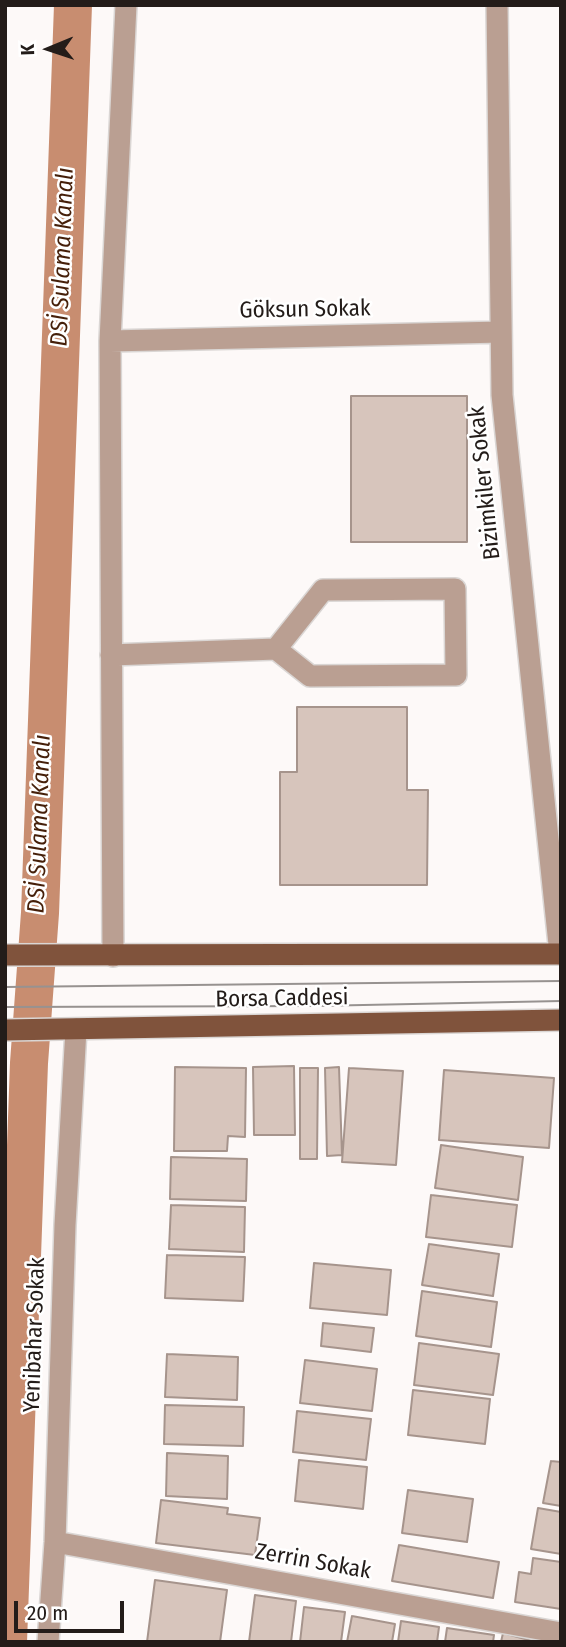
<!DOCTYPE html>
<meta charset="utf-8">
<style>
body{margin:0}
#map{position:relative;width:566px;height:1647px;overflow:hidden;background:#fdf9f8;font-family:"Fira Sans Condensed",sans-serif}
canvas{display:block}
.frame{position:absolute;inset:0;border:7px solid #231c19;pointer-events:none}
.north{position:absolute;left:14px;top:14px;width:70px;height:70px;-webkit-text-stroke:5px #fff;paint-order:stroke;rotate:268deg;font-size:19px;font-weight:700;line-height:28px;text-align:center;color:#231c19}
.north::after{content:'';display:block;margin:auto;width:24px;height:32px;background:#231c19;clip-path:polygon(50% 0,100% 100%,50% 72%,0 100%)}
.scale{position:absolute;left:14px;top:1601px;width:110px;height:32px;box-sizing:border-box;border:4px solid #231c19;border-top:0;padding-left:9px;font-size:21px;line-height:24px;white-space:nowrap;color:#231c19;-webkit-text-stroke:5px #fff;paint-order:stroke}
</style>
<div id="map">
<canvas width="566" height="1647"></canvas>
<div class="frame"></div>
<div class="north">K</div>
<div class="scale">20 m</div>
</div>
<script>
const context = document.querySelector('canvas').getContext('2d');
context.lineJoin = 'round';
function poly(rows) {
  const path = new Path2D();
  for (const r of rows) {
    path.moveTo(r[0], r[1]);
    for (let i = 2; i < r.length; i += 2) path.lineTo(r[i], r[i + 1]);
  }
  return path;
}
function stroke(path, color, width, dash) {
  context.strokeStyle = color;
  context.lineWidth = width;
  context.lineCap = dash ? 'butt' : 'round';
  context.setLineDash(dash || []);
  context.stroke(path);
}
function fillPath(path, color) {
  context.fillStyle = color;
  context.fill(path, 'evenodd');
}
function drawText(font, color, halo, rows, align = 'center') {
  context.font = font + ' "Fira Sans Condensed",sans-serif';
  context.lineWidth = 5;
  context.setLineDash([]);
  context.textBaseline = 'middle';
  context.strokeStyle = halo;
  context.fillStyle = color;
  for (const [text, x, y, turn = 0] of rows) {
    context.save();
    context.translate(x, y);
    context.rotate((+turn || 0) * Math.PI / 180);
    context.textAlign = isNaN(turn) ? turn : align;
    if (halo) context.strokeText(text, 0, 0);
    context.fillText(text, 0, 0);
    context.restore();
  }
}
const canal = poly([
 [8,1642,29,1063,40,913,73,5]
]);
const building = poly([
 [351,396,467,396,467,542,351,542,351,396],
 [297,707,407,707,407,790,428,790,427,885,280,885,280,772,297,772,297,707],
 [294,1066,295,1135,254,1135,253,1067,294,1066],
 [175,1067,246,1068,245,1137,228,1136,227,1151,174,1151,175,1067],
 [339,1067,342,1155,327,1156,325,1068,339,1067],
 [300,1068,318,1068,317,1159,300,1159,300,1068],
 [349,1068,403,1071,396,1165,342,1162,349,1068],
 [444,1070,554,1078,549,1148,439,1140,444,1070],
 [441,1145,523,1157,518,1200,435,1188,441,1145],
 [171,1157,247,1159,246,1201,170,1199,171,1157],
 [431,1195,517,1205,512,1247,426,1237,431,1195],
 [171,1205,245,1207,244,1252,169,1249,171,1205],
 [429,1244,499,1254,493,1296,422,1285,429,1244],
 [167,1255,245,1257,243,1301,165,1298,167,1255],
 [314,1263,391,1270,387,1315,310,1308,314,1263],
 [422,1291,497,1302,491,1347,416,1336,422,1291],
 [323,1323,374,1328,371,1352,321,1346,323,1323],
 [419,1343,499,1354,493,1395,414,1385,419,1343],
 [167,1354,238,1357,237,1400,165,1397,167,1354],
 [305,1360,377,1369,372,1411,300,1403,305,1360],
 [413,1390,490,1399,485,1444,408,1435,413,1390],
 [165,1405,244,1407,243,1446,164,1444,165,1405],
 [297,1411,371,1419,366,1460,293,1452,297,1411],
 [167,1453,228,1456,227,1499,166,1496,167,1453],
 [299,1460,367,1467,363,1509,295,1501,299,1460],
 [551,1461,561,1462,561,1506,543,1503,551,1461],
 [408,1490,473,1499,467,1542,402,1533,408,1490],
 [161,1500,228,1508,227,1514,260,1518,255,1555,156,1543,161,1500],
 [538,1508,561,1512,561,1554,531,1549,538,1508],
 [399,1545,499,1562,493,1598,392,1581,399,1545],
 [533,1558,561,1562,561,1609,515,1602,519,1572,531,1574,533,1558],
 [155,1580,227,1590,220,1642,147,1642,155,1580],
 [255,1595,296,1601,291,1642,249,1642,255,1595],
 [304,1607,345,1612,341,1642,300,1642,304,1607],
 [352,1616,395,1624,392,1642,347,1642,352,1616],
 [401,1621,439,1627,437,1642,398,1642,401,1621],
 [447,1628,494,1635,493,1642,445,1642,447,1628],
 [503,1633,536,1642,501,1642,503,1633]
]);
const minor = poly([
 [497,5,502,395,560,954],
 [110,341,501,332],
 [111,655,276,649,310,676,456,675,455,589,323,590,276,649],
 [113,956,110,341,126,5],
 [55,1542,561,1633],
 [48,1642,55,1542,65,1225,76,1029]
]);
const major = poly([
 [5,955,561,954],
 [5,1030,561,1020]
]);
const tram = poly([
 [5,987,561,981],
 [5,1007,314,1006,561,1001]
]);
const streetNames = [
 ["Göksun Sokak",305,310,-1],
 ["Bizimkiler Sokak",485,483,-96],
 ["Borsa Caddesi",282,999,-1],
 ["Yenibahar Sokak",35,1335,-88],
 ["Zerrin Sokak",313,1562,10]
];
const waterNames = [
 ["DSİ Sulama Kanalı",63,257,-88],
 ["DSİ Sulama Kanalı",40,824,-88]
];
stroke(canal, '#c88d70', 38);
fillPath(building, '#d7c5bc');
stroke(building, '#a6948c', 2);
stroke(minor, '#dad6d4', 24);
stroke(major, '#dad6d4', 24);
stroke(minor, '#ba9f92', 21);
stroke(major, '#80533c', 21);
stroke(tram, '#979290', 2);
drawText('23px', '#231c19', '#fff', streetNames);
drawText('italic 24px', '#451f09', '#fff', waterNames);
</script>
